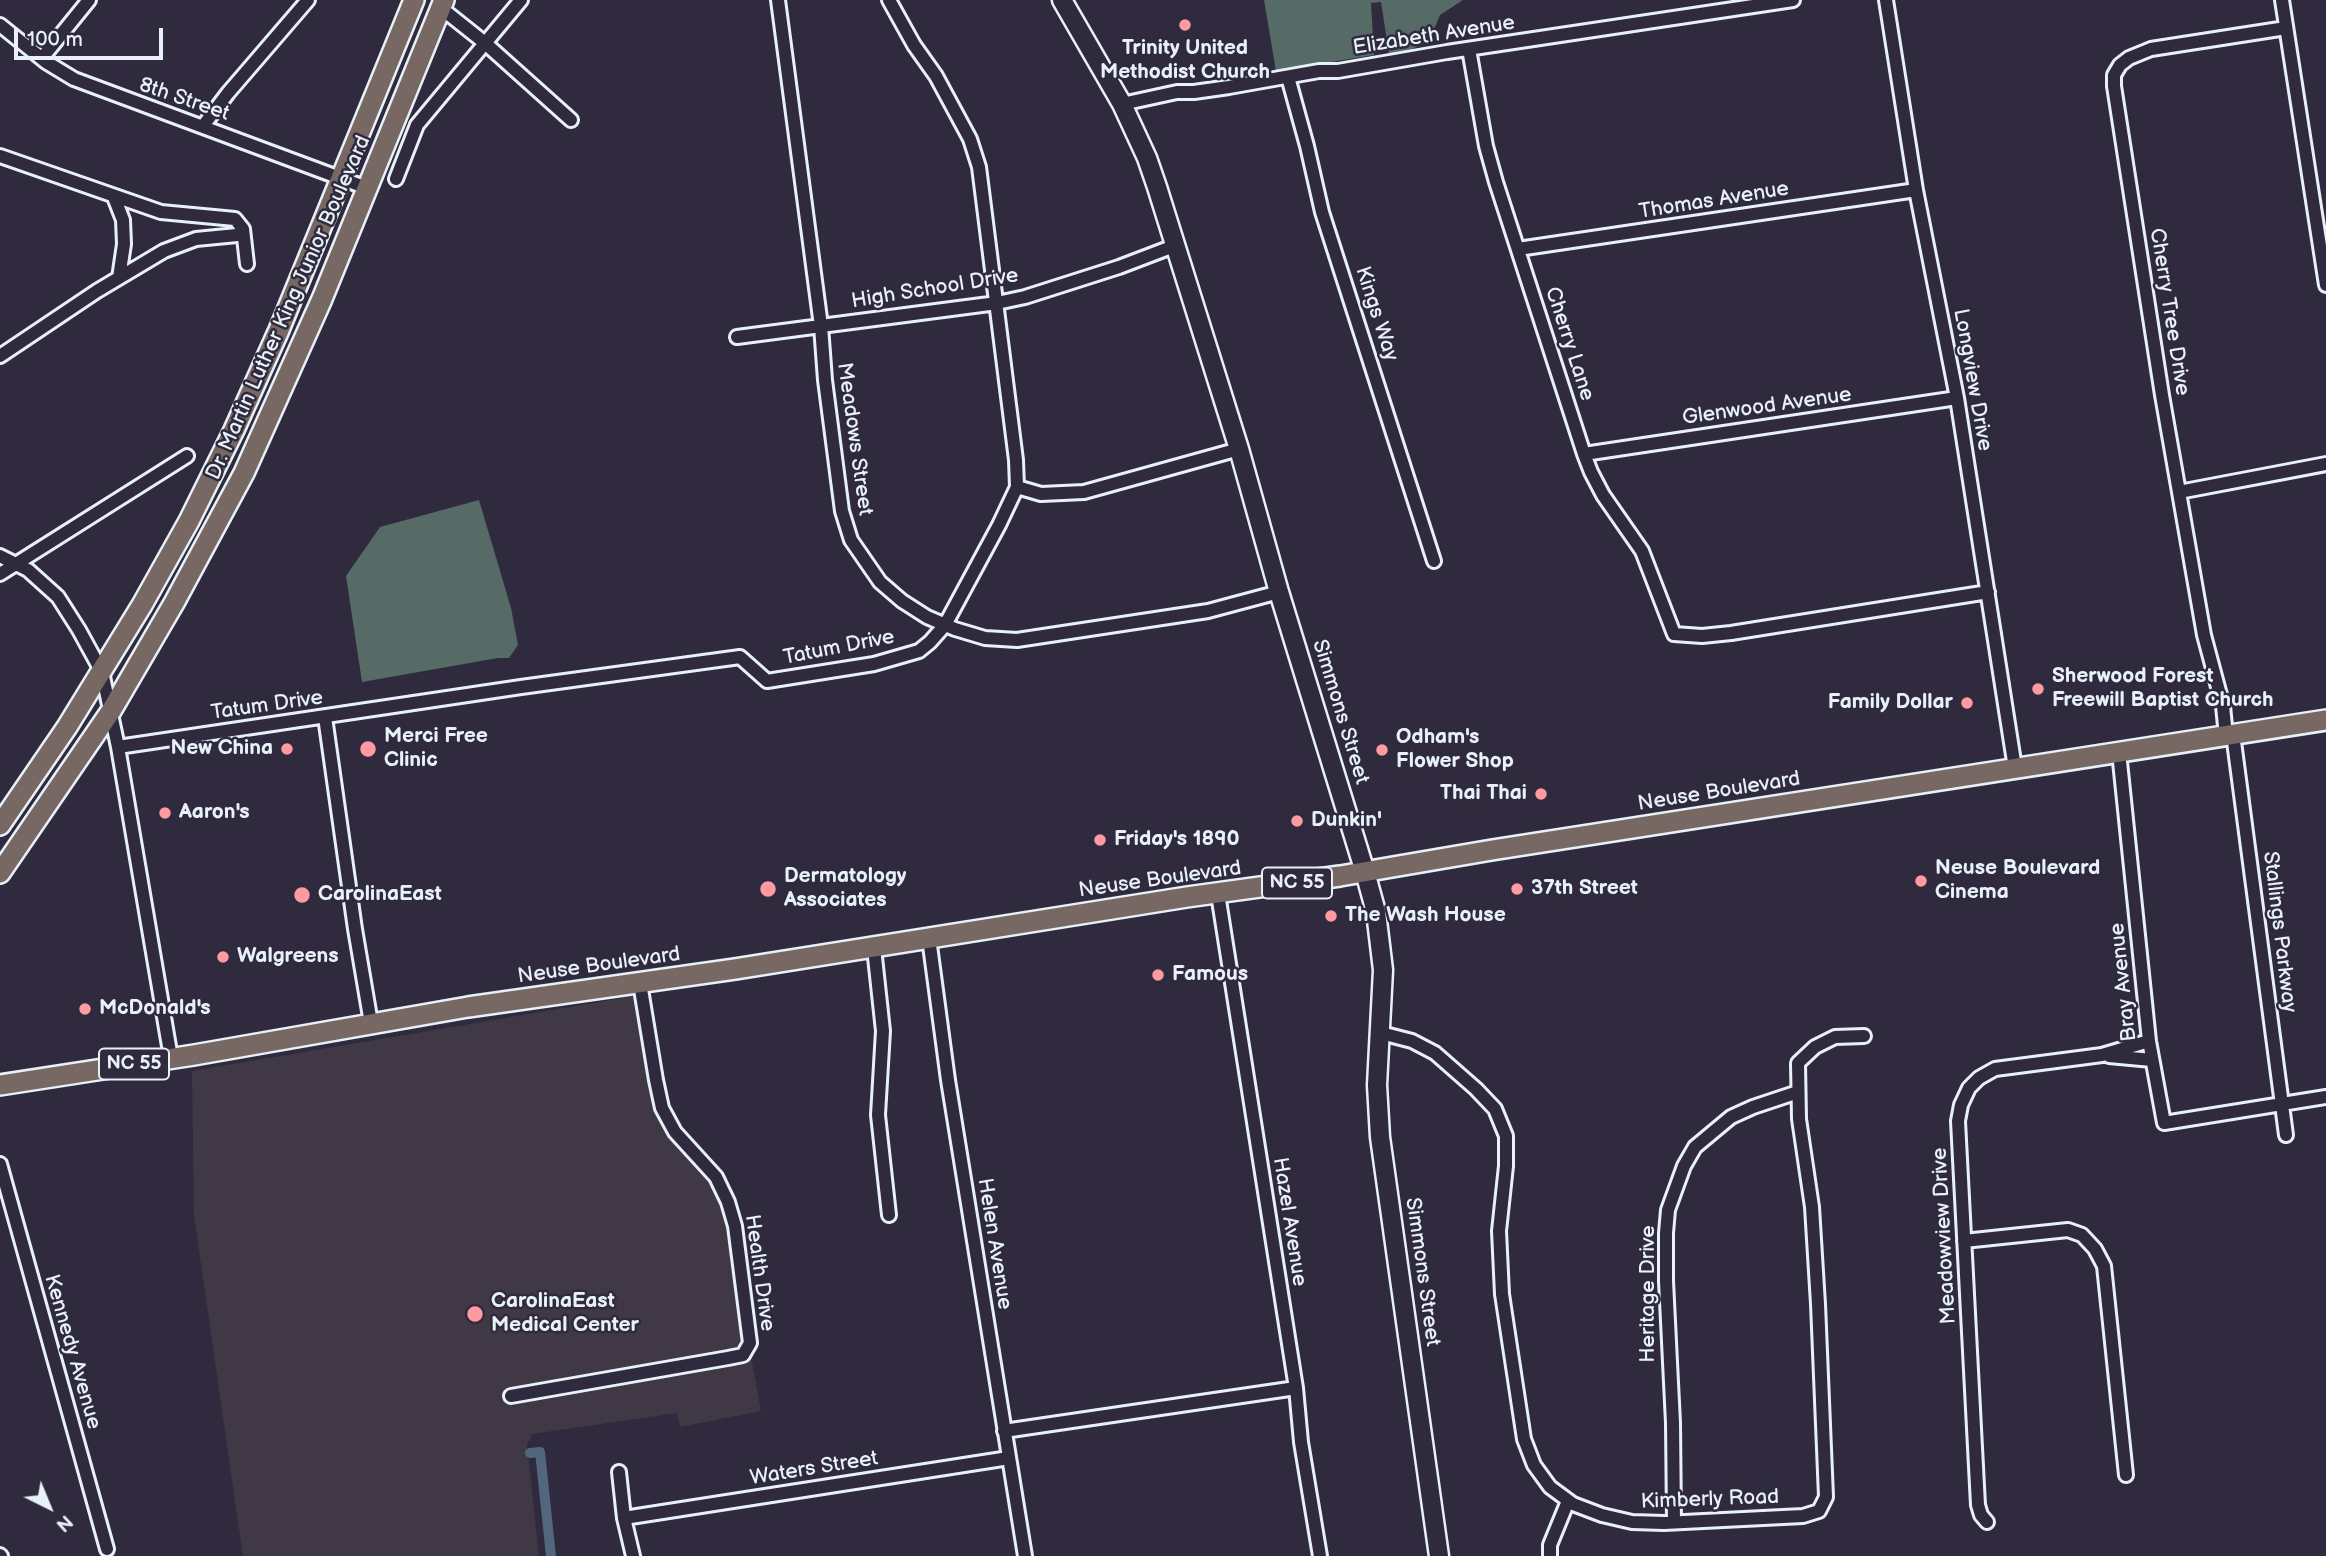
<!DOCTYPE html>
<style>
body{margin:0}
#map{position:relative;width:2326px;height:1556px;overflow:hidden;background:#2f2a3d;font-family:"Balsamiq Sans",sans-serif}
canvas{display:block}
.north{position:absolute;left:14px;top:1472px;width:70px;height:70px;-webkit-text-stroke:5px #2f2a3d;paint-order:stroke;rotate:137deg;font-size:19px;font-weight:700;line-height:28px;text-align:center;color:#e8f1f8}
.north::after{content:'';display:block;margin:auto;width:24px;height:32px;background:#e8f1f8;clip-path:polygon(50% 0,100% 100%,50% 72%,0 100%)}
.scale{position:absolute;left:14px;top:28px;width:149px;height:32px;box-sizing:border-box;border:4px solid #e8f1f8;border-top:0;padding-left:9px;font-size:21px;line-height:24px;white-space:nowrap;color:#e8f1f8;-webkit-text-stroke:5px #2f2a3d;paint-order:stroke}
</style>
<div id="map">
<canvas width="2326" height="1556"></canvas>
<div class="north">N</div>
<div class="scale">100 m</div>
</div>
<script>
const context = document.querySelector('canvas').getContext('2d');
context.lineJoin = 'round';
function fillPath(path, color) {
  context.fillStyle = color;
  context.fill(path, 'evenodd');
}
function poly(rows) {
  const path = new Path2D();
  for (const r of rows) {
    path.moveTo(r[0], r[1]);
    for (let i = 2; i < r.length; i += 2) path.lineTo(r[i], r[i + 1]);
  }
  return path;
}
function stroke(path, color, width, dash) {
  context.strokeStyle = color;
  context.lineWidth = width;
  context.lineCap = dash ? 'butt' : 'round';
  context.setLineDash(dash || []);
  context.stroke(path);
}
function drawText(font, color, halo, rows, align = 'center') {
  context.font = font + ' "Balsamiq Sans",sans-serif';
  context.lineWidth = 5;
  context.setLineDash([]);
  context.textBaseline = 'middle';
  context.strokeStyle = halo;
  context.fillStyle = color;
  for (const [text, x, y, turn = 0] of rows) {
    context.save();
    context.translate(x, y);
    context.rotate((+turn || 0) * Math.PI / 180);
    context.textAlign = isNaN(turn) ? turn : align;
    if (halo) context.strokeText(text, 0, 0);
    context.fillText(text, 0, 0);
    context.restore();
  }
}
const built = poly([
 [635,996,659,1113,722,1200,761,1411,680,1427,677,1413,532,1434,527,1445,539,1556,243,1556,194,1216,192,1071]
]);
const green = poly([
 [1264,0,1463,0,1440,15,1429,41,1406,52,1389,54,1381,2,1371,3,1374,55,1276,71],
 [479,500,511,608,518,645,509,658,498,658,362,682,346,576,380,527]
]);
const canal = poly([
 [530,1453,540,1452,551,1556]
]);
const street = poly([
 [778,0,821,326,825,380,842,511,851,540,880,582,902,601,927,617,955,629,985,638,1017,640,1208,611,1279,592],
 [1886,0,1916,190,1957,398,2015,768],
 [2282,0,2326,285],
 [441,8,485,43,571,120],
 [0,25,46,62,74,79,367,188],
 [1469,49,1486,146,1496,182,1584,454,1591,472,1603,495,1642,551,1674,634,1702,636,1731,633,1988,592],
 [42,58,89,0],
 [1288,77,1307,146,1322,212,1434,561],
 [1122,104,1177,92,1194,92,1229,87,1319,71,1338,71,1447,52,1793,0],
 [203,126,228,93,308,0],
 [0,156,161,212,235,219,243,229,247,264],
 [396,179,417,125,521,0],
 [114,197,123,220,124,244,119,278],
 [1518,249,1916,190],
 [737,337,997,303,1025,297,1119,267,1174,246],
 [0,356,97,291,164,251,196,239,237,235,243,229],
 [1584,454,1957,398],
 [1017,487,1041,494,1084,492,1239,449],
 [2179,492,2326,464],
 [0,556,28,570,58,597,79,630,102,672,118,747,171,1058],
 [0,574,187,456],
 [325,717,355,929,371,1023],
 [2233,734,2286,1135],
 [2226,736,2223,706,2204,635,2162,395,2114,86,2114,75,2120,65,2129,58,2151,49,2286,28],
 [118,747,521,687,740,657,767,681,874,664,919,651,930,642,945,625,999,525,1017,487,1016,460,979,167,970,139,936,76,914,45,889,0],
 [2119,752,2149,1041,2164,1123,2326,1097],
 [1218,894,1296,1388,1301,1442,1320,1556],
 [929,938,948,1080,1025,1556],
 [874,948,883,1031,878,1115,889,1215],
 [1381,1033,1412,1041,1435,1053,1476,1089,1495,1109,1506,1136,1506,1166,1499,1231,1502,1294,1524,1439,1534,1465,1550,1487,1573,1504,1602,1515,1632,1522,1664,1523,1803,1516,1819,1511,1826,1497,1818,1304,1812,1207,1799,1119,1798,1063,1815,1047,1835,1037,1864,1036],
 [2109,1056,2152,1060],
 [0,1164,107,1549],
 [1964,1241,2068,1230,2082,1235,2095,1249,2104,1266,2126,1475],
 [511,1396,728,1358,743,1355,750,1343,735,1226,728,1202,716,1177,675,1132,662,1108,656,1080,640,983],
 [1004,1431,1296,1388],
 [619,1472,624,1518,633,1556],
 [624,1518,1009,1458],
 [1674,1522,1673,1423,1666,1281,1666,1233,1668,1210,1684,1166,1695,1147,1731,1117,1753,1107,1798,1092],
 [1987,1522,1981,1515,1978,1505,1958,1121,1961,1105,1969,1088,1979,1078,1995,1069,2102,1055,2149,1041],
 [0,1555,1,1556],
 [1550,1556,1550,1545,1568,1501]
]);
const secondary = poly([
 [1062,0,1122,104,1147,158,1157,187,1239,449,1279,592,1365,872,1376,912,1383,970,1377,1085,1380,1137,1439,1556]
]);
const primary = poly([
 [0,825,67,727,142,605,189,521,234,430,279,330,414,0],
 [0,873,111,711,174,603,244,473,322,299,444,0],
 [0,1085,194,1055,468,1007,735,969,1187,897,1340,876,1492,850,2326,720]
]);
const markers = [
 [1185,25,7,"#ff9aa2"],
 [2038,689,7,"#ff9aa2"],
 [1967,703,7,"#ff9aa2"],
 [287,749,7,"#ff9aa2"],
 [368,749,9,"#ff9aa2"],
 [1382,750,7,"#ff9aa2"],
 [1541,794,7,"#ff9aa2"],
 [165,813,7,"#ff9aa2"],
 [1297,821,7,"#ff9aa2"],
 [1100,840,7,"#ff9aa2"],
 [1921,881,7,"#ff9aa2"],
 [768,889,9,"#ff9aa2"],
 [1517,889,7,"#ff9aa2"],
 [302,895,9,"#ff9aa2"],
 [1331,916,7,"#ff9aa2"],
 [223,957,7,"#ff9aa2"],
 [1158,975,7,"#ff9aa2"],
 [85,1009,7,"#ff9aa2"],
 [475,1314,9,"#ff9aa2"]
];
const shields = [
 [1297,883,70],
 [134,1064,70]
];
const shieldNames = [
 ["NC 55",1297,883],
 ["NC 55",134,1064]
];
const streetNames = [
 ["Elizabeth Avenue",1434,36,-9],
 ["8th Street",184,100,19],
 ["Thomas Avenue",1714,201,-9],
 ["High School Drive",935,289,-9],
 ["Dr. Martin Luther King Junior Boulevard",289,308,-66],
 ["Cherry Tree Drive",2169,312,81],
 ["Kings Way",1376,314,72],
 ["Cherry Lane",1569,344,72],
 ["Longview Drive",1972,380,80],
 ["Glenwood Avenue",1767,407,-8],
 ["Meadows Street",854,439,82],
 ["Tatum Drive",839,648,-11],
 ["Tatum Drive",267,706,-8],
 ["Simmons Street",1340,712,73],
 ["Neuse Boulevard",1719,792,-9],
 ["Neuse Boulevard",1160,880,-8],
 ["Stallings Parkway",2279,932,83],
 ["Neuse Boulevard",599,966,-8],
 ["Bray Avenue",2124,982,-96],
 ["Hazel Avenue",1289,1222,81],
 ["Meadowview Drive",1945,1236,-93],
 ["Helen Avenue",994,1244,81],
 ["Simmons Street",1422,1272,82],
 ["Health Drive",759,1273,82],
 ["Heritage Drive",1649,1294,-90],
 ["Kennedy Avenue",72,1352,74],
 ["Waters Street",814,1469,-9],
 ["Kimberly Road",1710,1500,-2]
];
const poiNames = [
 ["Trinity United",1185,49,"center"],
 ["Methodist Church",1185,73,"center"],
 ["Sherwood Forest",2052,677],
 ["Freewill Baptist Church",2052,701],
 ["Family Dollar",1953,703,"right"],
 ["Merci Free",384,737],
 ["Clinic",384,761],
 ["Odham's",1396,738],
 ["Flower Shop",1396,762],
 ["New China",273,749,"right"],
 ["Thai Thai",1527,794,"right"],
 ["Aaron's",179,813],
 ["Dunkin'",1311,821],
 ["Friday's 1890",1114,840],
 ["Neuse Boulevard",1935,869],
 ["Cinema",1935,893],
 ["Dermatology",784,877],
 ["Associates",784,901],
 ["37th Street",1531,889],
 ["CarolinaEast",318,895],
 ["The Wash House",1345,916],
 ["Walgreens",237,957],
 ["Famous",1172,975],
 ["McDonald's",99,1009],
 ["CarolinaEast",491,1302],
 ["Medical Center",491,1326]
];
fillPath(built, '#403945');
fillPath(green, '#566b66');
stroke(canal, '#52667d', 10);
stroke(street, '#e8f1f8', 18);
stroke(secondary, '#e8f1f8', 23);
stroke(primary, '#e8f1f8', 24);
stroke(street, '#2f2a3d', 12);
stroke(secondary, '#2f2a3d', 18);
stroke(primary, '#776864', 19);
for (const [x, y, r, color] of markers) {
  const dot = new Path2D();
  dot.arc(x, y, r, 0, 2 * Math.PI);
  context.fillStyle = color;
  context.fill(dot);
  stroke(dot, '#2f2a3d', 2.5);
}
for (const [x, y, w] of shields) {
  const box = new Path2D();
  box.roundRect(x - w / 2, y - 15.5, w, 31, 5);
  context.fillStyle = '#2f2a3d';
  context.fill(box);
  stroke(box, '#e8f1f8', 2);
}
drawText('bold 19px', '#e8f1f8', null, shieldNames);
drawText('21px', '#e8f1f8', '#2f2a3d', streetNames);
drawText('bold 21px', '#e8f1f8', '#2f2a3d', poiNames, 'left');
</script>
